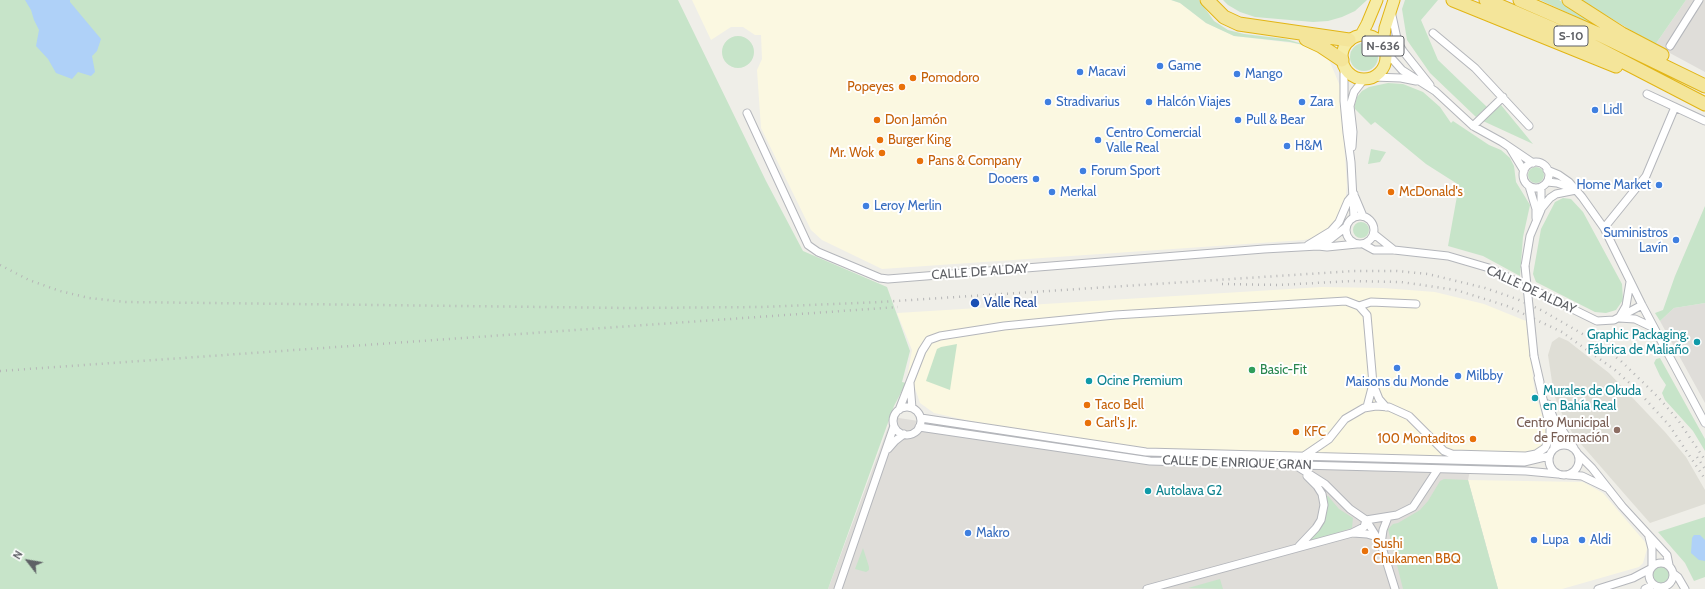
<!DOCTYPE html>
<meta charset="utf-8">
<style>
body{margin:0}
#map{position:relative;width:1705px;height:589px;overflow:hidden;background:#efeee8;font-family:Cabin,sans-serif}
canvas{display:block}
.north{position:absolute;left:8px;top:541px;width:40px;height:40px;-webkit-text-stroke:3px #fff;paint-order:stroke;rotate:301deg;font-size:11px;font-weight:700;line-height:16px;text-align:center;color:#5f6166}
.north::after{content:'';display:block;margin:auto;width:14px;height:18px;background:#5f6166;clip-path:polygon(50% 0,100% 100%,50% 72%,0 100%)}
</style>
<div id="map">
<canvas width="1705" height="589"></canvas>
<div class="north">N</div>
</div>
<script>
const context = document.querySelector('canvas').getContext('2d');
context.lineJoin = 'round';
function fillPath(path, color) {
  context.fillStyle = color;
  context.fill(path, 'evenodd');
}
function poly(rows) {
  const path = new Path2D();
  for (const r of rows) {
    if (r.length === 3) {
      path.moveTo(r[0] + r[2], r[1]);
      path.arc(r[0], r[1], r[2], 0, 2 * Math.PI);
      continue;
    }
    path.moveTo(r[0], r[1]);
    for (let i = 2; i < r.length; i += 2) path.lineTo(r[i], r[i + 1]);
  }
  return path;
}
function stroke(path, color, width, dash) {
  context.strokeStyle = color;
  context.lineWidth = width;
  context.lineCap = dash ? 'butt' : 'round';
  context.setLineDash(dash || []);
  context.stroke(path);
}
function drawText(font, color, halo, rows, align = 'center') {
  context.font = font + ' Cabin,sans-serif';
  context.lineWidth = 4;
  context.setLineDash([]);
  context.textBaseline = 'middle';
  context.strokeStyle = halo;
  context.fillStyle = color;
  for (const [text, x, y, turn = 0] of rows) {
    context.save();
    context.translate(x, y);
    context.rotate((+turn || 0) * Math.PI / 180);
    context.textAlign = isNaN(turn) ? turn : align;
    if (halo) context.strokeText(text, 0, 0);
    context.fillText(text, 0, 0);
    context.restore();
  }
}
const commercial = poly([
 [692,0,1171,0,1180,3,1206,23,1234,36,1300,44,1314,49,1324,55,1330,62,1340,86,1347,185,1345,204,1334,224,1325,231,1312,238,1304,240,882,269,822,240,811,230,761,128,757,70,762,59,761,35,755,35,743,27,731,27,711,40],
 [1322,287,1383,288,1435,292,1484,304,1526,321,1535,393,1548,433,1544,445,1534,453,1474,452,1437,457,1147,451,1026,433,934,413,920,403,915,388,906,383,912,350,897,313],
 [1468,480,1583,482,1603,493,1645,542,1647,549,1643,563,1639,567,1562,589,1498,589]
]);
const industrial = poly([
 [1686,0,1705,0,1705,72,1655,45],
 [1705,303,1705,403,1660,321,1674,308],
 [892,417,1025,437,1147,451,1437,457,1474,452,1468,480,1498,589,828,589]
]);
const education = poly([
 [1559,337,1568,341,1609,373,1665,432,1686,457,1705,490,1705,504,1650,523,1628,498,1574,436,1563,416,1554,395,1548,355,1552,342]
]);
const green = poly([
 [0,0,678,0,766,181,803,251,887,287,910,351,902,382,906,383,894,406,828,589,0,589],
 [1171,0,1199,0,1214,21,1228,30,1244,34,1286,39,1316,48,1290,42,1234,36,1206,23,1180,3],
 [1223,0,1367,0,1355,11,1342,17,1328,21,1313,22,1255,17,1240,12,1228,5],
 [1405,0,1438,0,1421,20,1438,60,1487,107,1476,117,1430,73,1407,40,1402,9],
 [1540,0,1559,0,1595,22,1594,25],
 [1581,0,1686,0,1655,45],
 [738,52,16],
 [1364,57,14],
 [1388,83,1403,84,1423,92,1440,107,1451,123,1453,121,1489,145,1501,150,1510,158,1514,166,1516,182,1530,205,1523,237,1520,276,1483,256,1448,246,1459,185,1426,164,1375,122,1371,125,1354,108,1357,97,1362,91,1369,87],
 [1501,105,1533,144,1483,121],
 [1371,149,1386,152,1380,162,1368,164],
 [1536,175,8],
 [1563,198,1571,199,1583,212,1622,284,1623,300,1616,310,1606,313,1595,312,1536,282,1533,274,1541,229,1555,202],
 [1705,206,1705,303,1674,308,1660,321,1655,313,1663,310,1675,276],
 [1361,230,8],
 [957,344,950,390,926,381,937,349,941,347],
 [1660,358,1705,439,1705,451,1693,431,1665,400,1662,393,1666,385,1660,376,1654,363,1656,359],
 [1444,479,1468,480,1498,589,1403,589,1388,529,1393,524,1398,523,1420,510,1428,501,1440,481],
 [1326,496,1328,496,1339,509,1353,518,1352,528,1312,541,1310,539,1326,504],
 [1705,517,1705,577,1694,581,1685,563,1658,532],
 [863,548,869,567,869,570,866,572,855,569],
 [1661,575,9],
 [1220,579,1223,589,1188,588]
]);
const water = poly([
 [25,0,70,0,70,2,101,39,97,51,92,56,95,72,91,76,78,72,72,79,56,73,48,59,36,46,39,30,34,20,31,10],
 [1694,535,1700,535,1705,540,1705,561,1699,560,1691,553,1692,538]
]);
const minor = poly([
 [1391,11,1398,43,1403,51,1430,85],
 [1433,33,1475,68,1529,126],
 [1670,46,1699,0],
 [1386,52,1402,70,1435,91,1473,126,1502,142,1533,163],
 [1344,68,1344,101,1347,133,1351,162,1354,217],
 [1373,77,1401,78,1416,81],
 [1647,94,1705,121],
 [747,113,808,245,818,252,880,278,888,279,1264,249,1318,246,1327,247,1357,244],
 [1473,126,1503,97],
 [1352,147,1353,132,1350,106,1354,92,1364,79],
 [1510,148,1524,171],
 [1536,175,13],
 [1547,170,1559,175,1569,182,1582,197,1604,228,1642,305,1705,423],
 [1547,182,1557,183,1574,189],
 [1529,186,1536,209,1536,218],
 [1355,197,1363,216],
 [1541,209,1550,198,1556,194,1576,190],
 [1360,230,14],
 [1604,228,1646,176,1675,107],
 [1374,234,1394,250],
 [1363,244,1374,250,1394,250,1448,256,1489,268,1597,321,1614,320,1642,305],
 [1308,245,1331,231,1339,222,1348,201,1354,194],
 [1318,246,1328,241,1346,227],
 [1525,266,1530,236,1541,210,1541,187],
 [1630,282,1626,306,1619,318,1635,319,1654,328],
 [1359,306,1371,302,1416,304],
 [1534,356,1540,382],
 [910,383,912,408],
 [1548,404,1555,422,1556,433,1554,447],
 [1367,407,1373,384],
 [907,421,14],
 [899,410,922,351,929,340,940,336,1004,326,1115,315,1346,301,1359,306,1367,315,1373,384,1379,399,1386,407],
 [921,418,1146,452,1524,462,1549,456],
 [1555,419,1574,448],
 [919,427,1150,461,1526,471,1558,474],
 [1564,460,15],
 [888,449,895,441,904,434],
 [1578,454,1592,468,1622,506,1667,555,1669,565],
 [1304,456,1329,439,1345,419,1364,408,1376,406,1389,407,1409,416,1444,451,1452,454,1526,456,1536,454,1545,448,1550,437,1550,428,1538,378],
 [1295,465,1325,484,1350,509,1366,520,1381,544,1395,589],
 [1568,475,1582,476,1607,488],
 [1366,520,1397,515,1413,507,1438,469],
 [1353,533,1367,534,1377,537],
 [1649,537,1652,549,1652,566],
 [1381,544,1383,530,1388,517],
 [1299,546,1316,528,1321,520,1324,505,1322,494,1317,486,1307,476],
 [1661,575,12],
 [1674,574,1678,577,1685,589],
 [838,589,894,426],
 [1147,589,1352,533,1364,527,1366,520],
 [1598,589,1633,578,1650,569],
 [1645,589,1653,585]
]);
const trunk = poly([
 [1364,57,22],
 [1361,35,1367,24,1377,0],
 [1383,45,1385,28,1394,0]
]);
const motorway = poly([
 [1207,0,1224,17,1239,24,1349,40],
 [1453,0,1616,66],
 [1486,0,1593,46,1705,104],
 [1520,0,1598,34,1705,86],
 [1569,0,1622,34,1662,55],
 [1306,39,1321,46,1342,60]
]);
const rail = poly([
 [0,265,29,280,60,291,89,298,126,302,628,308,763,307,880,302,1354,271,1397,271,1428,274,1485,288,1517,299,1543,311,1593,340,1621,361,1658,397,1678,420,1705,460],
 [1222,284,1279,285,1352,281,1401,282,1456,290,1507,306,1562,332,1615,370,1635,388,1669,425,1705,479],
 [0,371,898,307],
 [1697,457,1705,469]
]);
const minorBridge = poly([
 [1525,266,1534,356]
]);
const markers = [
 [1160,66,4,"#3f7fe0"],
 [1080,72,4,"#3f7fe0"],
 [1237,74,4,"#3f7fe0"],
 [913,78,4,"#e8710a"],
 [902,87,4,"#e8710a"],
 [1048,102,4,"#3f7fe0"],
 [1149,102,4,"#3f7fe0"],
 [1302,102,4,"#3f7fe0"],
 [1595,110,4,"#3f7fe0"],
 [877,120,4,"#e8710a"],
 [1238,120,4,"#3f7fe0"],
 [880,140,4,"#e8710a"],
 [1098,140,4,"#3f7fe0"],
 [1287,146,4,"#3f7fe0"],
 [882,153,4,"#e8710a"],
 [920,161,4,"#e8710a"],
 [1083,171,4,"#3f7fe0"],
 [1036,179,4,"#3f7fe0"],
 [1659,185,4,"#3f7fe0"],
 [1052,192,4,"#3f7fe0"],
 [1391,192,4,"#e8710a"],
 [866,206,4,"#3f7fe0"],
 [1676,240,4,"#3f7fe0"],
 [975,303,5,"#1a4fb4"],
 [1697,342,4,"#0f9aa8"],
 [1397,368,4,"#3f7fe0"],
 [1252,370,4,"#2e9e5b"],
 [1458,376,4,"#3f7fe0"],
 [1089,381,4,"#0f9aa8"],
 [1535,398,4,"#0f9aa8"],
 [1087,405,4,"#e8710a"],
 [1088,423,4,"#e8710a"],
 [1617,430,4,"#8d6e63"],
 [1296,432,4,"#e8710a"],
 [1473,439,4,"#e8710a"],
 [1148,491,4,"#0f9aa8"],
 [968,533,4,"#3f7fe0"],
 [1534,540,4,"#3f7fe0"],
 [1582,540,4,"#3f7fe0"],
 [1365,551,4,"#e8710a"]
];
const shields = [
 [1571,36,34],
 [1383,46,42]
];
const shieldNames = [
 ["S-10",1571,36],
 ["N-636",1383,46]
];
const shopNames = [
 ["Game",1168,66],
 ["Macavi",1088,72],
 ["Mango",1245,74],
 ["Stradivarius",1056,102],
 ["Halcón Viajes",1157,102],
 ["Zara",1310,102],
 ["Lidl",1603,110],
 ["Pull & Bear",1246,120],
 ["Centro Comercial",1106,133],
 ["Valle Real",1106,148],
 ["H&M",1295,146],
 ["Forum Sport",1091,171],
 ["Dooers",1028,179,"right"],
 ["Home Market",1651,185,"right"],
 ["Merkal",1060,192],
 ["Leroy Merlin",874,206],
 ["Suministros",1668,233,"right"],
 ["Lavín",1668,248,"right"],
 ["Milbby",1466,376],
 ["Maisons du Monde",1397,382,"center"],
 ["Makro",976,533],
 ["Lupa",1542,540],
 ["Aldi",1590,540]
];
const foodNames = [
 ["Pomodoro",921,78],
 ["Popeyes",894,87,"right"],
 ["Don Jamón",885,120],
 ["Burger King",888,140],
 ["Mr. Wok",874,153,"right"],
 ["Pans & Company",928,161],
 ["McDonald's",1399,192],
 ["Taco Bell",1095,405],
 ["Carl's Jr.",1096,423],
 ["KFC",1304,432],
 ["100 Montaditos",1465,439,"right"],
 ["Sushi",1373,544],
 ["Chukamen BBQ",1373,559]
];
const streetNames = [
 ["CALLE DE ALDAY",980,272,-4],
 ["CALLE DE ALDAY",1531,290,25],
 ["CALLE DE ENRIQUE GRAN",1237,463,2]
];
const transitNames = [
 ["Valle Real",984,303]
];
const cultureNames = [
 ["Graphic Packaging.",1689,335,"right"],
 ["Fábrica de Maliaño",1689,350,"right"],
 ["Ocine Premium",1097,381],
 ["Murales de Okuda",1543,391],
 ["en Bahía Real",1543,406],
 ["Autolava G2",1156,491]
];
const leisureNames = [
 ["Basic-Fit",1260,370]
];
const educationNames = [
 ["Centro Municipal",1609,423],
 ["de Formación",1609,438]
];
fillPath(commercial, '#fbf8e1');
fillPath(industrial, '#dfddd9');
fillPath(education, '#dfded6');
fillPath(green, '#c7e4c9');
fillPath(water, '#afd1f8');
stroke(minor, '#b4b6bb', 9);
stroke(trunk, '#e2b515', 13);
stroke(motorway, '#e2b515', 15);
stroke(minor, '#fff', 7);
stroke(trunk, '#f6eca7', 11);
stroke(motorway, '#f4e59a', 13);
stroke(rail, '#b5b5b6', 2.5, [1, 5]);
stroke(minorBridge, '#b4b6bb', 9, []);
stroke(minorBridge, '#fff', 7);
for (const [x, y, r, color] of markers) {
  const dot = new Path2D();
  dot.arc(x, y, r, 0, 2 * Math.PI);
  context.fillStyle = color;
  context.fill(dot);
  stroke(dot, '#fff', 1.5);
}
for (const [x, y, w] of shields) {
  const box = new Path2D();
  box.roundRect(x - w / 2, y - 10, w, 20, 3);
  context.fillStyle = '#fff';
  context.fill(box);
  stroke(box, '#5f6166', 1);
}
drawText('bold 12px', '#5f6166', null, shieldNames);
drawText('13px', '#366cbe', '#fff', shopNames, 'left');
drawText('13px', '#c56008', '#fff', foodNames, 'left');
drawText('13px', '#5f6166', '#fff', streetNames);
drawText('13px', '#164399', '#fff', transitNames, 'left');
drawText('13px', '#0d838f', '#fff', cultureNames, 'left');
drawText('13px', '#27864d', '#fff', leisureNames, 'left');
drawText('13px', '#785e54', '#fff', educationNames, 'right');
</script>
